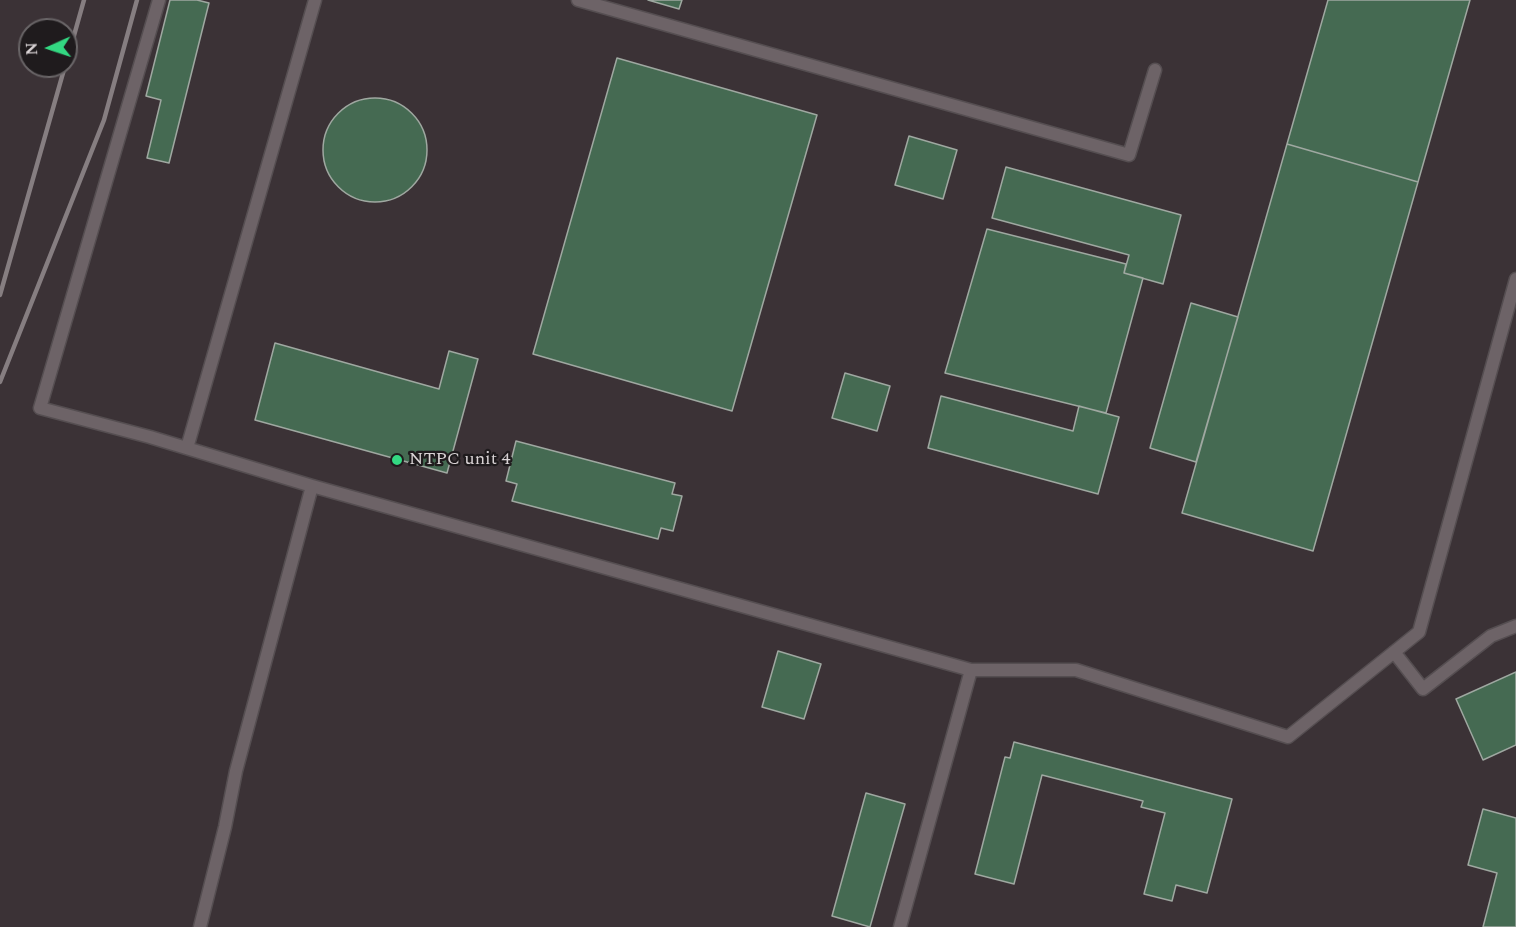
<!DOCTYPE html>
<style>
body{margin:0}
#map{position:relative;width:1516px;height:927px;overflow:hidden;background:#3b3236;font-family:Spectral,serif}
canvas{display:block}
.north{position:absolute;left:18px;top:18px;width:60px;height:60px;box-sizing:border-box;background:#1f1b1d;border:2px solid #696567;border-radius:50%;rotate:267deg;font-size:16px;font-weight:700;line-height:24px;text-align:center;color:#d9d3d5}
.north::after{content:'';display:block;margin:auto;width:21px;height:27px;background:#33d882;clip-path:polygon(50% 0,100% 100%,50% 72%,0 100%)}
</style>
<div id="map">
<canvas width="1516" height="927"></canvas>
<div class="north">N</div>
</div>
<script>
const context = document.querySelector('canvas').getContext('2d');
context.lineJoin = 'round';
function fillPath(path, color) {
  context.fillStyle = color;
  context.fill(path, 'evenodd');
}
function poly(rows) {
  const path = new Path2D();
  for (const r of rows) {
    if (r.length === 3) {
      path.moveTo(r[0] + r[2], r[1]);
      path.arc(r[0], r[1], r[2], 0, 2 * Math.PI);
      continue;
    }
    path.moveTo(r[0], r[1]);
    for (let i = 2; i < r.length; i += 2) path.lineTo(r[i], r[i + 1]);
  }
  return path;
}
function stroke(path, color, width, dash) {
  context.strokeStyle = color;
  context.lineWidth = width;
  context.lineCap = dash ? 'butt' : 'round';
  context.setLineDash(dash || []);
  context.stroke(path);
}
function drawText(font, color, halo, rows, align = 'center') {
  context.font = font + ' Spectral,serif';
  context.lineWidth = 4.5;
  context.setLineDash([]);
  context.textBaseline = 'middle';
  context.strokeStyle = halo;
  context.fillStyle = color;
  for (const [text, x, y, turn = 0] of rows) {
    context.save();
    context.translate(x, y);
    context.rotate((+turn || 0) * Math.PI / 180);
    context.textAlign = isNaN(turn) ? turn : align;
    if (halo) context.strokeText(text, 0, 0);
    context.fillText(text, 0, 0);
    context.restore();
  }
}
const building = poly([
 [170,0,197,0,209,3,169,163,147,158,161,100,146,96,170,0],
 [648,0,682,0,679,9,648,0],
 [1328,0,1470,0,1418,182,1287,144,1328,0],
 [617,58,817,115,732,411,533,354,617,58],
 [375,150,52],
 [909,136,957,150,943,199,895,185,909,136],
 [1287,144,1418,182,1313,551,1182,513,1287,144],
 [1006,167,1181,215,1163,284,1124,273,1129,255,992,218,1006,167],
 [987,229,1126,264,1124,273,1143,278,1106,413,945,373,987,229],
 [1191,303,1238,317,1196,462,1150,448,1191,303],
 [275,343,439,389,449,351,478,359,447,473,255,420,275,343],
 [845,373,890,386,877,431,832,418,845,373],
 [941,396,1073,431,1079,406,1119,417,1098,494,928,448,941,396],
 [516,441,675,483,672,494,682,496,673,531,661,528,658,539,512,501,517,484,506,481,516,441],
 [778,651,821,664,804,719,762,707,778,651],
 [1516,672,1516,745,1483,760,1456,699,1516,672],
 [1014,742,1232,799,1207,893,1176,885,1172,901,1144,894,1165,813,1141,807,1143,801,1042,775,1014,884,975,874,1005,757,1010,758,1014,742],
 [866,793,905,804,870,927,832,916,866,793],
 [1483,809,1516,818,1516,927,1483,927,1497,873,1468,865,1483,809]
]);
const lane = poly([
 [159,0,40,408,150,437,312,486,971,670,1076,670,1288,737,1419,632,1516,279],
 [578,0,1129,155,1155,70],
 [187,448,315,0],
 [1394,652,1423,689,1491,636,1516,626],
 [200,927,225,827,236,771,312,486],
 [900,927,971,670]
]);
const rail = poly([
 [66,64,84,0],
 [0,295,65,66],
 [0,382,104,120,137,0]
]);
const markers = [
 [397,460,6,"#33d882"]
];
const poiNames = [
 ["NTPC unit 4",409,460]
];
fillPath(building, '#456a52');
stroke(building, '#9fa8a1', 1.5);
stroke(lane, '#554e51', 15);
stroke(lane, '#6d6367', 12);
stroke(rail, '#867e81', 4.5);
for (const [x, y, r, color] of markers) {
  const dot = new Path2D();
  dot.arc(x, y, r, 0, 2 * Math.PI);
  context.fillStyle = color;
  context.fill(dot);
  stroke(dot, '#1f1b1d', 2);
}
drawText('18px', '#d9d3d5', '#1f1b1d', poiNames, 'left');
</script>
